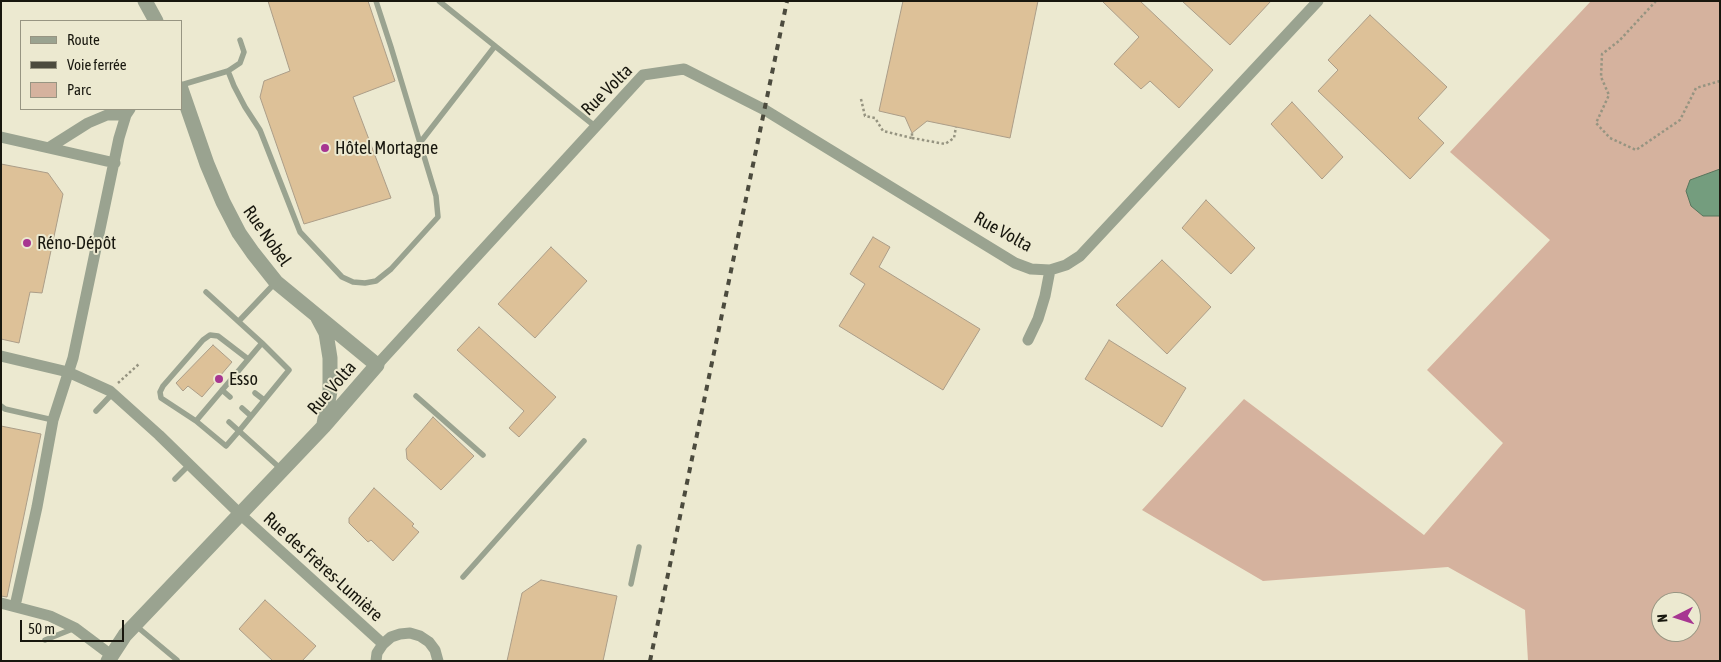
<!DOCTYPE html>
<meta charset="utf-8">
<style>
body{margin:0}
#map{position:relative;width:1721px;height:662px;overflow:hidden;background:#ece9d0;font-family:"Asap Condensed",sans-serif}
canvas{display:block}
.frame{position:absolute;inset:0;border:2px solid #18170e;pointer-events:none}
.legend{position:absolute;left:20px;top:20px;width:162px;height:90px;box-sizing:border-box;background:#ece9d0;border:1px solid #979582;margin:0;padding:6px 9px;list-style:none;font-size:15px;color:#18170e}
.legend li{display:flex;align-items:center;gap:10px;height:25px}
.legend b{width:25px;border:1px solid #979582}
.north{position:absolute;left:1651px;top:592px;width:50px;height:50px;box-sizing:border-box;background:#ece9d0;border:1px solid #979582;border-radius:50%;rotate:265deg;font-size:14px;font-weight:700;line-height:20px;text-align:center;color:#18170e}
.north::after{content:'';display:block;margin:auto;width:18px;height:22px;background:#a73691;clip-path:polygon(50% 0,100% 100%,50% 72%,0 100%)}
.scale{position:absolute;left:20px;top:620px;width:104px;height:22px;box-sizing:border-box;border:2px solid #18170e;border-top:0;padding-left:6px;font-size:15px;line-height:18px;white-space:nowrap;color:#18170e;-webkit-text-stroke:4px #ece9d0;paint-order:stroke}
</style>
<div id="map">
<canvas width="1721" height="662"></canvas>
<div class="frame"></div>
<ul class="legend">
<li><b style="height:6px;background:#9aa390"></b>Route</li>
<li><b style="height:6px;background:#4c4b3e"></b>Voie ferrée</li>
<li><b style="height:14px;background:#d5b29e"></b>Parc</li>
</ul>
<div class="north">N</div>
<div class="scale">50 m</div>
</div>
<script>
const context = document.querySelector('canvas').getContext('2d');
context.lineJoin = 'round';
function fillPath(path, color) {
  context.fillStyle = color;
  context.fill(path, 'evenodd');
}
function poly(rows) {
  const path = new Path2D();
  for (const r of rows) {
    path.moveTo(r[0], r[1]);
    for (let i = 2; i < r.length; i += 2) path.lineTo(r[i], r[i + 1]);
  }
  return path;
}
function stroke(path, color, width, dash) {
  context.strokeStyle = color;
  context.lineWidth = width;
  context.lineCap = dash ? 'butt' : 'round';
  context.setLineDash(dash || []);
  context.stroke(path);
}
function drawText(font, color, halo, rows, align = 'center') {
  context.font = font + ' "Asap Condensed",sans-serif';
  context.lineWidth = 4;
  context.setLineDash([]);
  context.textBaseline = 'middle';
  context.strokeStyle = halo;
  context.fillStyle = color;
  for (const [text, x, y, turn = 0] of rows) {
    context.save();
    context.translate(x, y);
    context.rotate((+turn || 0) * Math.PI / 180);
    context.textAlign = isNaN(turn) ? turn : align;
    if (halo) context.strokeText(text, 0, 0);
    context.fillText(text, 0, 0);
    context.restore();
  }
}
const green = poly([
 [1591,1,1720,1,1720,661,1528,661,1525,610,1448,567,1263,581,1142,510,1244,399,1424,535,1503,443,1427,370,1550,240,1450,152],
 [1661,602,1691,602,1691,632,1661,632]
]);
const water = poly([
 [1720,169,1720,216,1703,216,1691,206,1686,191,1690,180,1720,169]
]);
const building = poly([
 [268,1,368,1,395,81,353,97,391,198,304,224,260,97,264,81,290,71,268,1],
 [903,1,1038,1,1010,138,927,121,912,133,905,117,879,111,903,1],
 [1102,1,1140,1,1213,70,1179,108,1150,81,1141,89,1114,64,1139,37,1102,1],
 [1182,1,1271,1,1230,45,1182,1],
 [1370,15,1447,87,1418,118,1444,143,1410,179,1318,91,1338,70,1328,60,1370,15],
 [1292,102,1343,157,1322,179,1271,124,1292,102],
 [1,164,48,173,63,194,42,293,30,292,19,343,1,339,1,164],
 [1206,200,1255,248,1231,274,1182,228,1206,200],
 [873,237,890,247,879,267,980,329,943,390,839,326,865,284,850,274,873,237],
 [551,247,587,281,535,338,498,304,551,247],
 [1162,260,1211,307,1167,354,1116,305,1162,260],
 [479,327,556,397,519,437,509,428,524,411,457,350,479,327],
 [1109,340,1186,388,1162,427,1085,379,1109,340],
 [213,345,232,362,202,397,188,386,183,391,176,383,213,345],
 [433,417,474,456,441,490,407,459,406,449,433,417],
 [1,426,41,434,7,597,1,596,1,426],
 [374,488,414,524,412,526,419,532,393,561,371,540,368,542,349,523,349,518,374,488],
 [541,580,617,596,603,661,507,661,522,593,541,580],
 [265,600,316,646,302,661,273,661,239,629,265,600]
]);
const path = poly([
 [1656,1,1619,41,1602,54,1601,77,1609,95,1596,123,1610,138,1636,150,1680,120,1696,88,1720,81],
 [861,99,865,116,875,118,883,131,912,138,912,133],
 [912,138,945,144,954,138,956,127],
 [118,383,139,364]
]);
const service = poly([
 [495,46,596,127],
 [228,71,234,86,245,107,260,130,300,232,342,277,353,282,365,283,376,281,391,269,438,217,436,196,391,47,376,1],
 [181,85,228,71,240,63,244,52,240,40],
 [419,144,495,46,439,1],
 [206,292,262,343],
 [239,321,275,283],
 [235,375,244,383],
 [222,390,230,397],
 [255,393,264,400],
 [416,396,483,455],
 [1,406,5,409,53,420],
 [242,408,251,416],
 [96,411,113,393],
 [196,421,161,398,160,392,163,386,203,340,210,335,218,336,248,359],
 [229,422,239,431,289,370,262,343,196,421,226,446,239,431,281,469],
 [175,479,189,465],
 [463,577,584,441],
 [631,584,639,547],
 [135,625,177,660],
 [45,640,75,628]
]);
const minor = poly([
 [1,137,115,163],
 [50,147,88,123,107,115,126,115],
 [1028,340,1038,319,1045,296,1050,270],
 [1,356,68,372,110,391,159,435,241,515,383,644],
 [377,365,643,75,684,69,765,110,1015,263,1031,269,1050,270,1066,265,1080,256,1318,1],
 [1,603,50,616,75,628,111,655],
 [15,606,37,507,53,420,73,358,119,138,126,115,130,109],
 [376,661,377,653,383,644,391,637,400,634,410,633,420,636,429,642,435,650,438,661]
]);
const tertiary = poly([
 [145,1,156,21],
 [318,318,326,333,330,358,330,391,324,424],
 [108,661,125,635,324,426,377,365,276,282,253,253,239,233,223,202,207,164,181,89]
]);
const rail = poly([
 [650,661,787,1]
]);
const markers = [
 [325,148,5,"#a73691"],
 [27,243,5,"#a73691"],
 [219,379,5,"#a73691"]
];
const streetNames = [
 ["Rue Volta",607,90,-45],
 ["Rue Volta",1003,232,29],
 ["Rue Nobel",267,236,55],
 ["Rue Volta",332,388,-49],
 ["Rue des Frères-Lumière",323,567,42]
];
const poiNames = [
 ["Hôtel Mortagne",335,148],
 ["Réno-Dépôt",37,243],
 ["Esso",229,379]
];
fillPath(green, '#d5b29e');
fillPath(water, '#749d7e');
stroke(water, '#58755c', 1);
fillPath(building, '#ddc198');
stroke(building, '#ab9d88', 1);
stroke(path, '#969481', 2.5, [2.5, 2.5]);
stroke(service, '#9aa390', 5.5);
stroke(minor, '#9aa390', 11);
stroke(tertiary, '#9aa390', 15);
stroke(rail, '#4c4b3e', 4, [6, 6]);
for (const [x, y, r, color] of markers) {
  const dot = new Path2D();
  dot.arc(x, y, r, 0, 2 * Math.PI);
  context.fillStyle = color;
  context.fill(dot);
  stroke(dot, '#ece9d0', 2);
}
drawText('18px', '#18170e', '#ece9d0', streetNames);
drawText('18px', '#18170e', '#ece9d0', poiNames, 'left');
</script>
